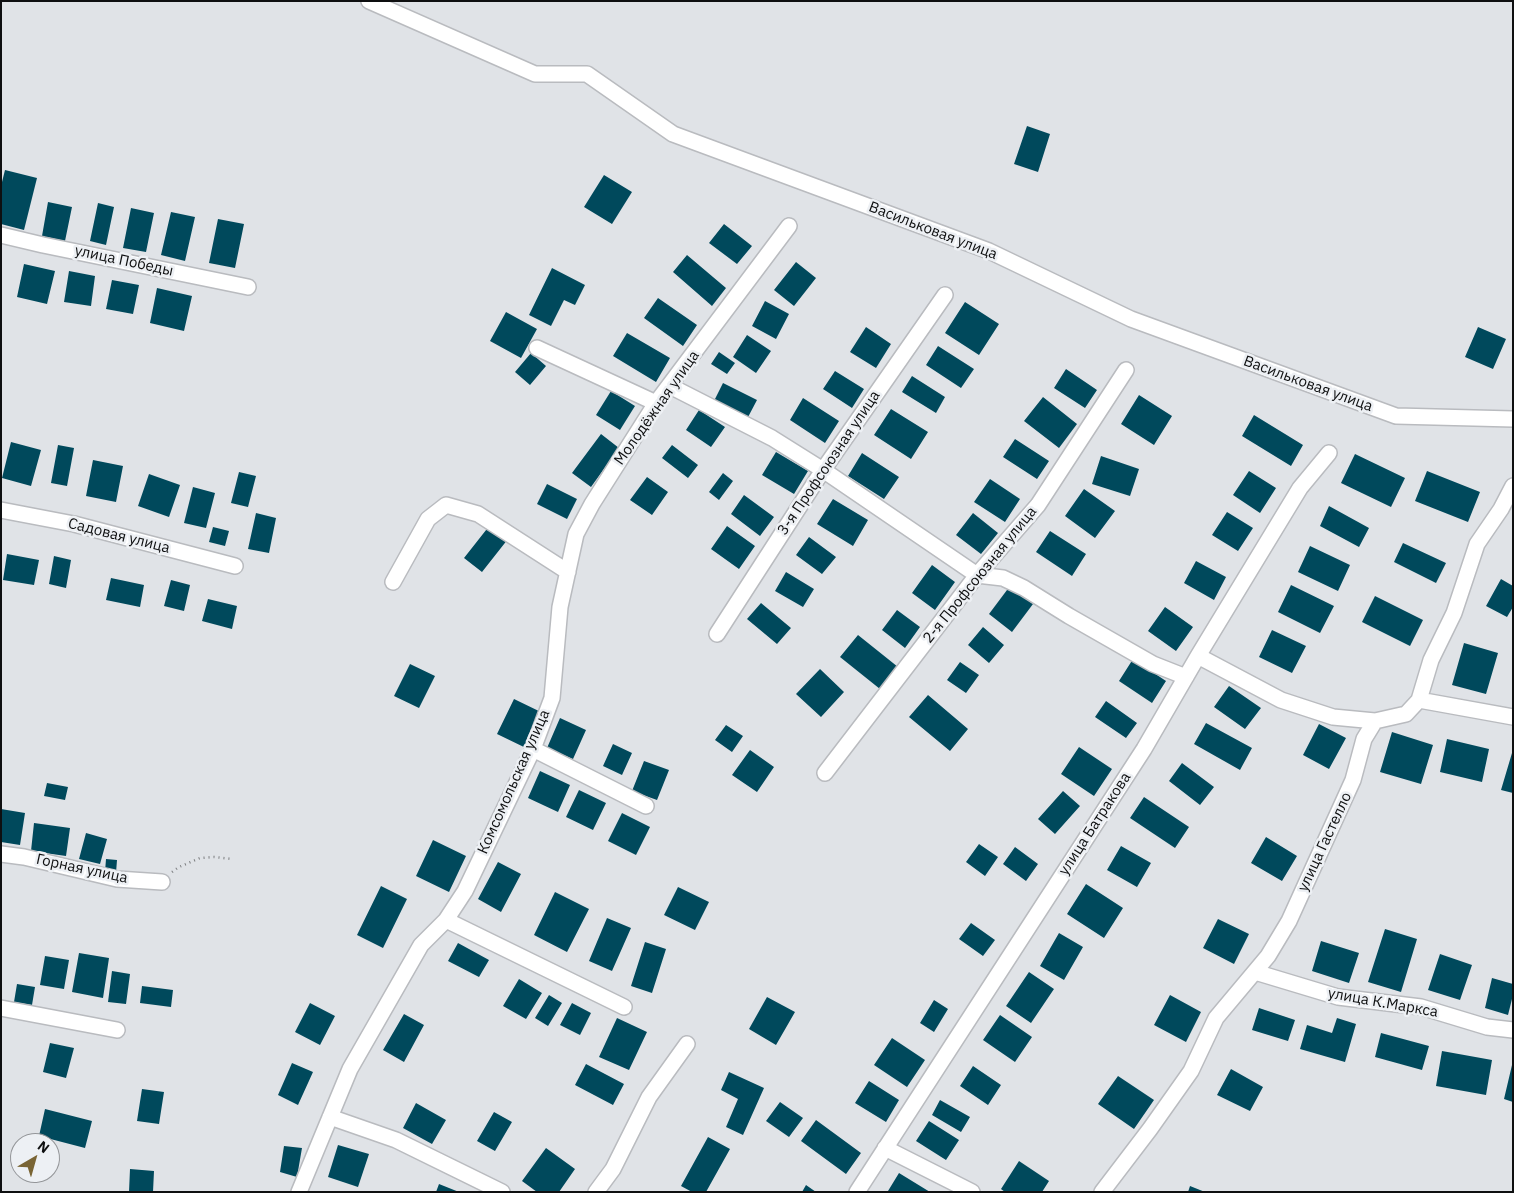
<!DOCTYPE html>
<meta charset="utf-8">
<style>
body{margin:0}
#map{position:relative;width:1514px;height:1193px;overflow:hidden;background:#e0e3e7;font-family:"IBM Plex Sans",sans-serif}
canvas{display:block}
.frame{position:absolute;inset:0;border:2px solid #0e0f10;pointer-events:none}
.north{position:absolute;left:10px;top:1133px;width:50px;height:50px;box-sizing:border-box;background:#edf0f4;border:1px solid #949699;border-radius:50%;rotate:38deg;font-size:14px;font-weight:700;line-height:20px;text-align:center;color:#0e0f10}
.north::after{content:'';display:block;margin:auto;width:18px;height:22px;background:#796434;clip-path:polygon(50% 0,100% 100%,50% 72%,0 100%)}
</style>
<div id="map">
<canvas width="1514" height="1193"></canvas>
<div class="frame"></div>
<div class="north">N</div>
</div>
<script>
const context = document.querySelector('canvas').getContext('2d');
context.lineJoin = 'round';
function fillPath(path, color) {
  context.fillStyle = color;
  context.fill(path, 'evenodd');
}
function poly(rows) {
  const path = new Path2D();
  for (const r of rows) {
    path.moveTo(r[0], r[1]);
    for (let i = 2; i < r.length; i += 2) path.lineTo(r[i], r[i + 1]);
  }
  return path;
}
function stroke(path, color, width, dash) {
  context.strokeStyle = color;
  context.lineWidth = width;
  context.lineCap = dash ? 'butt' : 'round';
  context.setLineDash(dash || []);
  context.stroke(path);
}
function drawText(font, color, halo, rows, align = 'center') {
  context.font = font + ' "IBM Plex Sans",sans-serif';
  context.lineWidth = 5;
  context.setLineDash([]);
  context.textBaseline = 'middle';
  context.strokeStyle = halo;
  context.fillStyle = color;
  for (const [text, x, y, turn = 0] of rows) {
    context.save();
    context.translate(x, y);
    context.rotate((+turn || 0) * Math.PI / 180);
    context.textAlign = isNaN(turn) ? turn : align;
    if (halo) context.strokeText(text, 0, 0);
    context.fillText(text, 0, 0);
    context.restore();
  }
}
const building = poly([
 [1027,126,1050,134,1038,172,1014,164],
 [5,170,37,178,24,230,1,224,1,186],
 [604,175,632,192,612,224,584,207],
 [48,202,72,207,65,241,42,236],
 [98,203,114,207,106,245,90,241],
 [131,208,154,213,146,252,123,248],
 [171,212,195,217,185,261,161,255],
 [218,219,244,224,235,268,209,263],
 [724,224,752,246,737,264,709,243],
 [687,255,726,288,712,306,673,272],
 [796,262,816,278,794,306,774,290],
 [24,264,55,271,47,304,17,297],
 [552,268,585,285,575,305,564,300,551,326,529,315],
 [69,271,95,276,91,306,64,302],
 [112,280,139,285,133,314,106,309],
 [157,288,192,296,184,331,150,323],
 [658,298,697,325,683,346,644,318],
 [765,301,789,314,776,339,752,326],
 [965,302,999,324,979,355,945,333],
 [506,312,537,329,521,358,490,341],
 [866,327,891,344,876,368,850,352],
 [1478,327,1506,339,1493,369,1465,357],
 [627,333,670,358,656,382,613,356],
 [747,335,771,351,756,373,733,357],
 [938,346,974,369,961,388,926,365],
 [719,352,735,363,727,374,711,364],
 [531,353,546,366,530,385,515,372],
 [1066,369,1097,390,1085,408,1054,388],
 [835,371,864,389,852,408,823,389],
 [912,376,945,397,936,413,902,392],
 [723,383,757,400,747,419,714,401],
 [611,391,635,406,620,430,596,415],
 [1139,395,1172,416,1154,445,1121,424],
 [1043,397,1077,424,1059,448,1024,421],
 [803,398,839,421,825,443,790,420],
 [891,409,928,432,911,459,874,435],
 [699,410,725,427,711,447,686,430],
 [1254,415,1303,445,1291,466,1242,436],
 [601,434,619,448,591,487,572,473],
 [1015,439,1049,461,1037,479,1003,457],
 [11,442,41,450,31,486,2,478],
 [58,445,74,448,67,486,51,483],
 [672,445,698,465,688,478,662,458],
 [776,452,808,471,794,494,762,475],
 [862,453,899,477,884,499,848,476],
 [1355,454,1405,478,1391,507,1341,483],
 [1101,456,1139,469,1130,496,1092,484],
 [93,460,123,466,116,502,86,496],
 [1249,471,1276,488,1260,513,1233,495],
 [1427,471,1480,492,1468,522,1415,501],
 [239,472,256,476,248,507,231,503],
 [723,473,733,481,719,500,709,492],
 [149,474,180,485,169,517,138,506],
 [647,477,668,492,652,515,630,500],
 [990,479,1020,499,1005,522,974,502],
 [547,484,577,499,567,519,537,504],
 [193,487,215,493,206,528,184,523],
 [1084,489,1115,511,1095,538,1065,516],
 [744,495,774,517,760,536,731,514],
 [833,499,868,520,853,546,817,524],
 [1329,506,1369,528,1359,547,1320,526],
 [1227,512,1253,528,1238,551,1212,535],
 [256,513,276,518,269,553,248,549],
 [973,513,998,533,981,554,956,535],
 [490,525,508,539,482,572,464,558],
 [727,526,755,546,739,569,711,549],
 [213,527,229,531,225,546,209,542],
 [1050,531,1086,554,1072,576,1036,552],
 [809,537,836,557,822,574,796,555],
 [1403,543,1446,563,1436,583,1394,562],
 [1310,546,1350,565,1338,591,1298,572],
 [7,554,39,560,34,585,3,580],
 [54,556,71,560,66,588,49,584],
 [1196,561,1226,577,1214,600,1184,583],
 [932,565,955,582,935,610,912,593],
 [786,572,814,589,803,607,775,591],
 [111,578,144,585,140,607,106,600],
 [1501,579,1513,586,1513,607,1507,617,1486,606],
 [171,580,190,585,184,611,164,606],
 [1291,585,1334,606,1320,633,1278,612],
 [1010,586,1033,604,1012,632,989,614],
 [1375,596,1423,620,1410,646,1362,622],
 [208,599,237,606,232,629,202,621],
 [761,603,791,628,777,644,747,619],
 [1165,607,1193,627,1176,651,1148,631],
 [897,610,920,627,905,648,882,630],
 [983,627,1004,645,989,663,968,645],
 [1272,630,1306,646,1292,673,1259,657],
 [858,635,898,667,880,689,840,657],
 [1464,643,1498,653,1486,694,1452,685],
 [1133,659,1166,681,1152,703,1119,681],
 [960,662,979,675,966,693,947,680],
 [410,664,435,676,419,708,394,696],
 [820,669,844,692,821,717,796,694],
 [1229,686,1261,708,1245,729,1214,707],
 [928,695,968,729,950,751,909,717],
 [514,699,545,714,528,749,497,734],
 [1106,701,1137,723,1126,738,1095,717],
 [560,718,586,730,573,759,547,748],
 [1206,723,1252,748,1240,770,1194,744],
 [1319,724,1346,738,1329,769,1303,755],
 [726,725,743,736,732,752,715,740],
 [1392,732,1433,745,1421,784,1380,772],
 [1447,739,1489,749,1482,782,1440,772],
 [613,744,632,753,622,775,603,766],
 [1079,747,1112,769,1094,796,1061,774],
 [750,750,774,767,757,792,732,775],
 [1512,753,1513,753,1513,793,1501,790],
 [644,761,669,770,657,800,632,791],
 [1182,763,1214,787,1200,805,1169,781],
 [540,771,570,785,558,812,528,798],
 [47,783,68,787,65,800,44,796],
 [579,790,606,803,593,830,566,817],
 [1063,791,1080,806,1055,834,1038,819],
 [1144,797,1189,827,1175,848,1130,818],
 [1,809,25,813,20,845,1,842],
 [622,813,650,827,636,855,608,841],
 [34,823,70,828,66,856,31,851],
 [86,833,107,839,100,864,79,859],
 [1266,837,1297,856,1282,881,1251,863],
 [433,840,466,856,449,892,416,876],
 [979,844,998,857,985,876,966,862],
 [1121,846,1151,863,1137,887,1107,870],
 [1015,847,1038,864,1026,881,1003,864],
 [106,859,117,860,116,873,105,872],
 [498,862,521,874,501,912,478,899],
 [1086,884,1123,908,1104,938,1067,914],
 [381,886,407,899,383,948,357,935],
 [678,887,709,902,695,930,664,915],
 [555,892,589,909,567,952,534,935],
 [607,918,631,928,612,971,589,961],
 [1218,919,1249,934,1234,964,1203,948],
 [971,923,995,940,983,956,959,939],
 [1385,929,1417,939,1401,992,1368,982],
 [1059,933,1083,947,1064,980,1040,966],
 [1321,941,1359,953,1349,983,1312,971],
 [645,942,666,949,652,993,631,986],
 [458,943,489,960,479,977,448,961],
 [79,953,109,958,103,998,72,992],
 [1440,954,1472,965,1460,1000,1428,990],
 [45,956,69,960,64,989,40,985],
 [112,971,130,974,126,1004,108,1002],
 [1029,972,1054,989,1031,1023,1006,1006],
 [1492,978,1513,984,1513,995,1508,1015,1485,1008],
 [519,979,542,993,526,1019,503,1006],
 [17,984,35,987,32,1005,14,1002],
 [142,986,173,990,171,1007,140,1003],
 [549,995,562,1003,548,1026,535,1018],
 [1170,995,1201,1012,1186,1042,1154,1025],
 [767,997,795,1012,776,1045,749,1029],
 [934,1000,948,1009,934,1032,920,1023],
 [310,1003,335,1016,320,1045,295,1032],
 [572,1003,591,1013,580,1035,560,1025],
 [1259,1008,1295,1020,1288,1041,1252,1030],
 [404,1014,424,1025,404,1062,383,1050],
 [1000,1015,1032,1037,1015,1062,983,1040],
 [617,1018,647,1032,629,1070,599,1057],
 [1337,1018,1356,1024,1345,1062,1300,1049,1307,1025,1332,1033],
 [1381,1033,1429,1046,1422,1070,1375,1057],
 [892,1038,925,1060,907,1087,874,1065],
 [50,1043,74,1048,66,1078,43,1072],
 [1442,1051,1492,1060,1486,1095,1436,1086],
 [292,1063,313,1072,298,1105,278,1095],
 [586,1064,624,1084,613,1105,575,1085],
 [1512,1065,1513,1065,1513,1102,1504,1099],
 [973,1066,1001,1085,988,1105,960,1086],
 [1231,1069,1263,1087,1250,1111,1217,1095],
 [729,1072,764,1088,743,1135,726,1127,738,1099,721,1090],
 [1118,1076,1154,1100,1134,1129,1098,1104],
 [869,1081,899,1100,886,1122,855,1103],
 [142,1089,164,1092,159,1124,137,1121],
 [940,1100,970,1117,961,1132,932,1115],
 [780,1102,803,1118,789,1137,766,1121],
 [416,1103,446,1120,432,1144,403,1128],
 [45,1109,92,1121,85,1148,39,1136],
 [494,1112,512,1122,495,1151,477,1141],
 [816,1120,861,1153,846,1174,801,1141],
 [929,1121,959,1140,946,1160,916,1141],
 [708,1137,730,1149,706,1192,692,1192,681,1186],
 [338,1145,369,1154,358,1187,328,1177],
 [284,1146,302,1148,297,1177,280,1172],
 [546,1148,575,1169,559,1192,537,1192,522,1181],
 [1019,1161,1049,1181,1042,1192,1005,1192,1001,1189],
 [130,1169,154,1171,153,1192,129,1192],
 [899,1173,930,1192,890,1192,888,1191],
 [439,1184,459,1192,436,1192],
 [806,1185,816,1192,802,1192],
 [1190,1186,1205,1192,1188,1192]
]);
const path = poly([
 [172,872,179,867,200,858,214,857,232,859]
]);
const minor = poly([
 [369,1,535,74,587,74,673,134,989,251,1131,319,1396,416,1513,419],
 [1,235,43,245,248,287],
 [537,348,656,403],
 [670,386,772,438,823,470,977,575,1003,578,1024,588,1069,616,1153,664,1186,677],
 [1,510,74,524,235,566],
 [393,582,428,519,446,505,478,514,568,572],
 [717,634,823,470,945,295],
 [1198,656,1281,700,1333,717,1375,721],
 [1419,700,1513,717],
 [533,749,646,806],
 [825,773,977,575,1038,505,1126,370],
 [1,854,24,857,117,879,162,882],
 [446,920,624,1007],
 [1255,972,1338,997,1421,1007,1487,1027,1513,1030],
 [1,1008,117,1030],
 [330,1117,396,1140,502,1192],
 [885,1148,972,1192],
 [299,1192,350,1069,421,945,446,920,465,891,533,749,552,698,560,607,576,534,592,504,656,403,789,226],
 [596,1192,613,1169,649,1097,687,1044],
 [857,1192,1144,749,1198,656,1300,488,1329,453],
 [1102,1192,1150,1129,1191,1071,1216,1018,1268,956,1289,921,1353,780,1364,739,1375,721,1406,714,1419,700,1431,660,1454,613,1477,544,1501,509,1513,486]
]);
const streetNames = [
 ["Васильковая улица",933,231,21],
 ["улица Победы",124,261,12],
 ["Васильковая улица",1308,384,20],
 ["Молодёжная улица",657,408,-55],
 ["3-я Профсоюзная улица",829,463,-56],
 ["Садовая улица",119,536,14],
 ["2-я Профсоюзная улица",980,575,-51],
 ["Комсомольская улица",514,782,-66],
 ["улица Батракова",1095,824,-57],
 ["улица Гастелло",1325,842,-65],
 ["Горная улица",82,869,12],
 ["улица К.Маркса",1383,1003,10]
];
fillPath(building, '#00495c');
stroke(minor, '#b9bbbf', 18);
stroke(path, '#7c7e80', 2.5, [1, 4]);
stroke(minor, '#fff', 15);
drawText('15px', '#0e0f10', '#edf0f4', streetNames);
</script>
